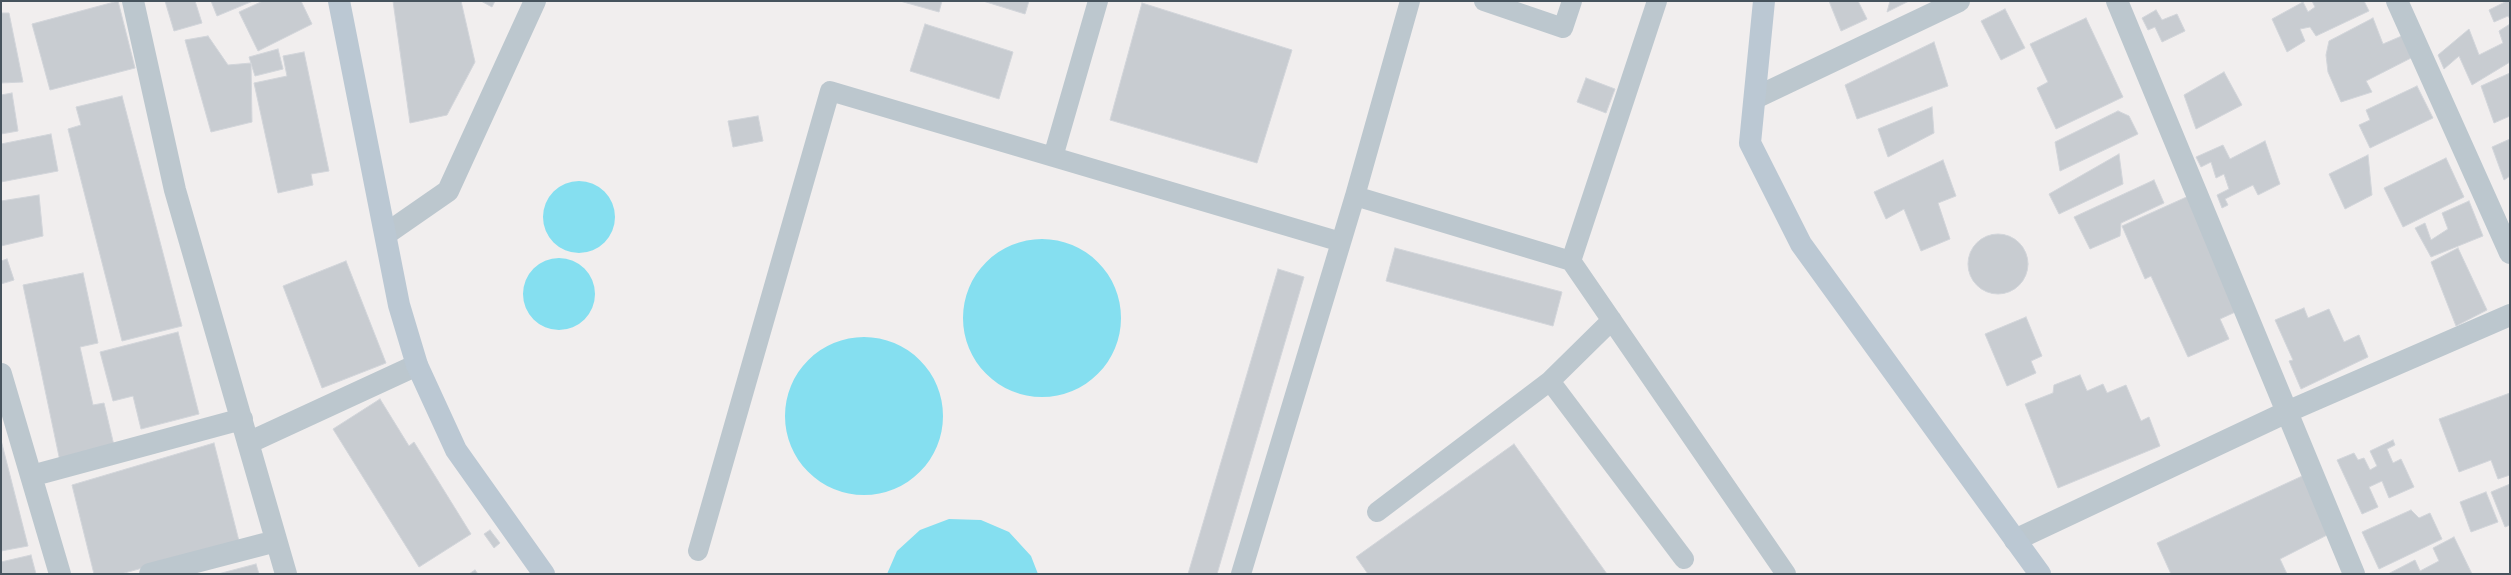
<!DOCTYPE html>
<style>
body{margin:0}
#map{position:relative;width:2511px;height:575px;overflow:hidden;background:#f1eeee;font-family:Raleway,sans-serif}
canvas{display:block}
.frame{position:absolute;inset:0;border:2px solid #46535d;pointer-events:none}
</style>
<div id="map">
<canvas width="2511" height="575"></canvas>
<div class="frame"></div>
</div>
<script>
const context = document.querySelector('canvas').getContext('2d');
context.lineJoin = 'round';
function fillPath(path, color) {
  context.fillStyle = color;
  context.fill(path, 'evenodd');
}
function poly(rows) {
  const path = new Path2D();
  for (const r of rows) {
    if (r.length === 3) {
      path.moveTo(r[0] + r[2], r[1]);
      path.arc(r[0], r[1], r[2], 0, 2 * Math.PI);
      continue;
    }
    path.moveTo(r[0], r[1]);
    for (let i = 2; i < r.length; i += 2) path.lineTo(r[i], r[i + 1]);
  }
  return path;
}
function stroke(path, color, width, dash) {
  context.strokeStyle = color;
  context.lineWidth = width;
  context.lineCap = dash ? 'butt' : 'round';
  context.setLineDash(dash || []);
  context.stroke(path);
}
const water = poly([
 [579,217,36],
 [1042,318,79],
 [559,294,36],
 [864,416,79],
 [949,519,981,520,1009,532,1031,556,1038,574,887,574,897,551,920,530]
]);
const building = poly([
 [118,1,135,68,50,90,32,24,118,1],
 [165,1,195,1,202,23,174,31,165,1],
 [211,1,253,1,217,16,211,1],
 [263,1,301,1,312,24,258,51,239,12,263,1],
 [393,1,461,1,475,62,447,115,410,123,393,1],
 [481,1,495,1,492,7,481,1],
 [900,1,942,1,939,12,900,1],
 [983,1,1029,1,1025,14,983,1],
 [1829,1,1858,1,1867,19,1841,31,1829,1],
 [1890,1,1909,1,1887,12,1890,1],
 [2312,1,2364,1,2369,11,2316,36,2310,27,2300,29,2305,41,2287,52,2272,19,2303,2,2308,12,2315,7,2312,1],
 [2507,1,2510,1,2510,19,2508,16,2494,22,2489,10,2507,1],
 [1142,3,1292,50,1257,163,1110,120,1142,3],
 [2005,9,2025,48,2001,60,1981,21,2005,9],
 [2156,10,2162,20,2177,14,2185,31,2162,42,2155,27,2148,30,2142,18,2156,10],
 [1,13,9,13,23,82,1,83,1,13],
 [2086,18,2123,97,2056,129,2037,88,2048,82,2030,44,2086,18],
 [2373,18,2383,44,2404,35,2411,58,2366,81,2372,92,2341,102,2328,72,2326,55,2329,41,2373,18],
 [925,24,1013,52,999,99,910,71,925,24],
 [2510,24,2510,62,2472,85,2459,56,2444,69,2438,55,2469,29,2479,55,2503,43,2499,31,2510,24],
 [208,36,228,65,251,63,252,122,211,132,185,40,208,36],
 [1934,42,1948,86,1857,119,1845,85,1934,42],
 [278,49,283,69,255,76,249,57,278,49],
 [304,52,329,171,311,174,313,185,278,193,254,83,287,76,283,56,304,52],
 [2224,72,2242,105,2196,129,2184,95,2224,72],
 [2510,73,2510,116,2494,123,2481,86,2510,73],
 [1586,78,1615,89,1606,113,1577,102,1586,78],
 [2417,86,2433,118,2370,148,2359,125,2370,120,2366,110,2417,86],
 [12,93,18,131,1,134,1,95,12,93],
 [122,96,182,326,122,341,68,129,81,125,76,107,122,96],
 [1932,107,1934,133,1888,157,1878,129,1932,107],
 [2118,111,2129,116,2138,134,2060,171,2055,142,2118,111],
 [758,116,763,141,733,147,728,121,758,116],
 [51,134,58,171,1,182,1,144,51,134],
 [2510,139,2510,176,2504,180,2492,147,2510,139],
 [2265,141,2280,184,2258,195,2253,185,2225,199,2228,205,2222,208,2217,195,2229,189,2224,174,2216,178,2211,162,2201,167,2196,157,2223,145,2230,159,2265,141],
 [2119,154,2123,184,2059,214,2049,194,2119,154],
 [2368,155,2372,195,2345,209,2329,174,2368,155],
 [2446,158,2464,197,2403,227,2384,188,2446,158],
 [1943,160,1956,196,1938,203,1950,239,1921,251,1904,209,1886,219,1874,192,1943,160],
 [2154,180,2164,203,2121,223,2120,236,2090,249,2074,217,2154,180],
 [39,195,43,236,1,246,1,201,39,195],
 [2191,195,2242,309,2220,319,2229,339,2188,357,2151,276,2145,279,2122,226,2191,195],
 [2469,201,2483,236,2431,257,2415,228,2425,223,2431,240,2448,229,2442,213,2469,201],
 [1998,264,30],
 [1395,248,1562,292,1553,326,1386,281,1395,248],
 [2458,248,2487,310,2456,326,2431,262,2458,248],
 [7,259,14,280,1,284,1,261,7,259],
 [346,261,386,363,322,388,283,286,346,261],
 [1278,269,1304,277,1217,574,1188,574,1278,269],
 [83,273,98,343,80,347,93,405,104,403,116,454,61,466,23,285,83,273],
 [2304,308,2308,318,2329,309,2344,342,2359,335,2368,357,2301,389,2289,361,2293,360,2275,320,2304,308],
 [2026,317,2042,356,2031,361,2036,373,2007,386,1985,334,2026,317],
 [178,332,199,414,141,429,133,396,113,401,100,352,178,332],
 [2080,375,2087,391,2103,384,2107,393,2126,385,2141,421,2149,417,2160,446,2058,488,2025,404,2053,393,2054,385,2080,375],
 [2510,393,2510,475,2498,479,2491,460,2459,472,2439,419,2510,393],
 [380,399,409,446,414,442,471,534,419,567,333,429,380,399],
 [1,440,28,546,1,551,1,440],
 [2393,440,2395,445,2387,449,2393,463,2401,459,2414,487,2389,498,2382,481,2369,487,2378,507,2362,514,2337,460,2354,453,2358,460,2364,458,2370,470,2377,466,2370,451,2393,440],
 [214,443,239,541,121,574,94,574,72,485,214,443],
 [1514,444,1607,574,1368,574,1356,557,1514,444],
 [2311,472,2335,531,2280,559,2287,574,2171,574,2157,543,2311,472],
 [2510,484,2510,525,2505,527,2491,492,2510,484],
 [2486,492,2498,522,2471,532,2460,502,2486,492],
 [2411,510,2419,518,2430,513,2442,539,2379,569,2362,532,2411,510],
 [490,530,500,543,494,548,484,534,490,530],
 [2454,537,2472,574,2388,574,2415,560,2420,571,2439,561,2433,548,2454,537],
 [31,555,36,574,1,574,1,562,31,555],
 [256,564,259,574,218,574,256,564],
 [475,570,478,574,469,574,475,570]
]);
const lane = poly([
 [1484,1,1563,28,1572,1],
 [1053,157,1098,1],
 [1355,196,1410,1],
 [1571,261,1657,1],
 [1612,320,1550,381,1684,559],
 [1377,512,1550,381],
 [698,551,830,91,1341,242],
 [1241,574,1355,196,1571,261,1786,574]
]);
const street = poly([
 [133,1,175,190,286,574],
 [2117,1,2354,574],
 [2397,1,2510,253],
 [1755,98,1959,1],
 [386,234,448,191,535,1],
 [1,374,60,574],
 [248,443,417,365],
 [31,476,242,419],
 [2015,540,2289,411,2510,315],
 [150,574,276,541]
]);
const secondary = poly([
 [339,1,399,305,417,365,456,450,544,574],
 [1764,1,1750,143,1801,244,2040,574]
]);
fillPath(water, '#85dff0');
fillPath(building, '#c8ccd1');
stroke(building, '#d2d5da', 1);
stroke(lane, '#bcc7ce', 20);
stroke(street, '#bcc7ce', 22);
stroke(secondary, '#bbc8d3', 22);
</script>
